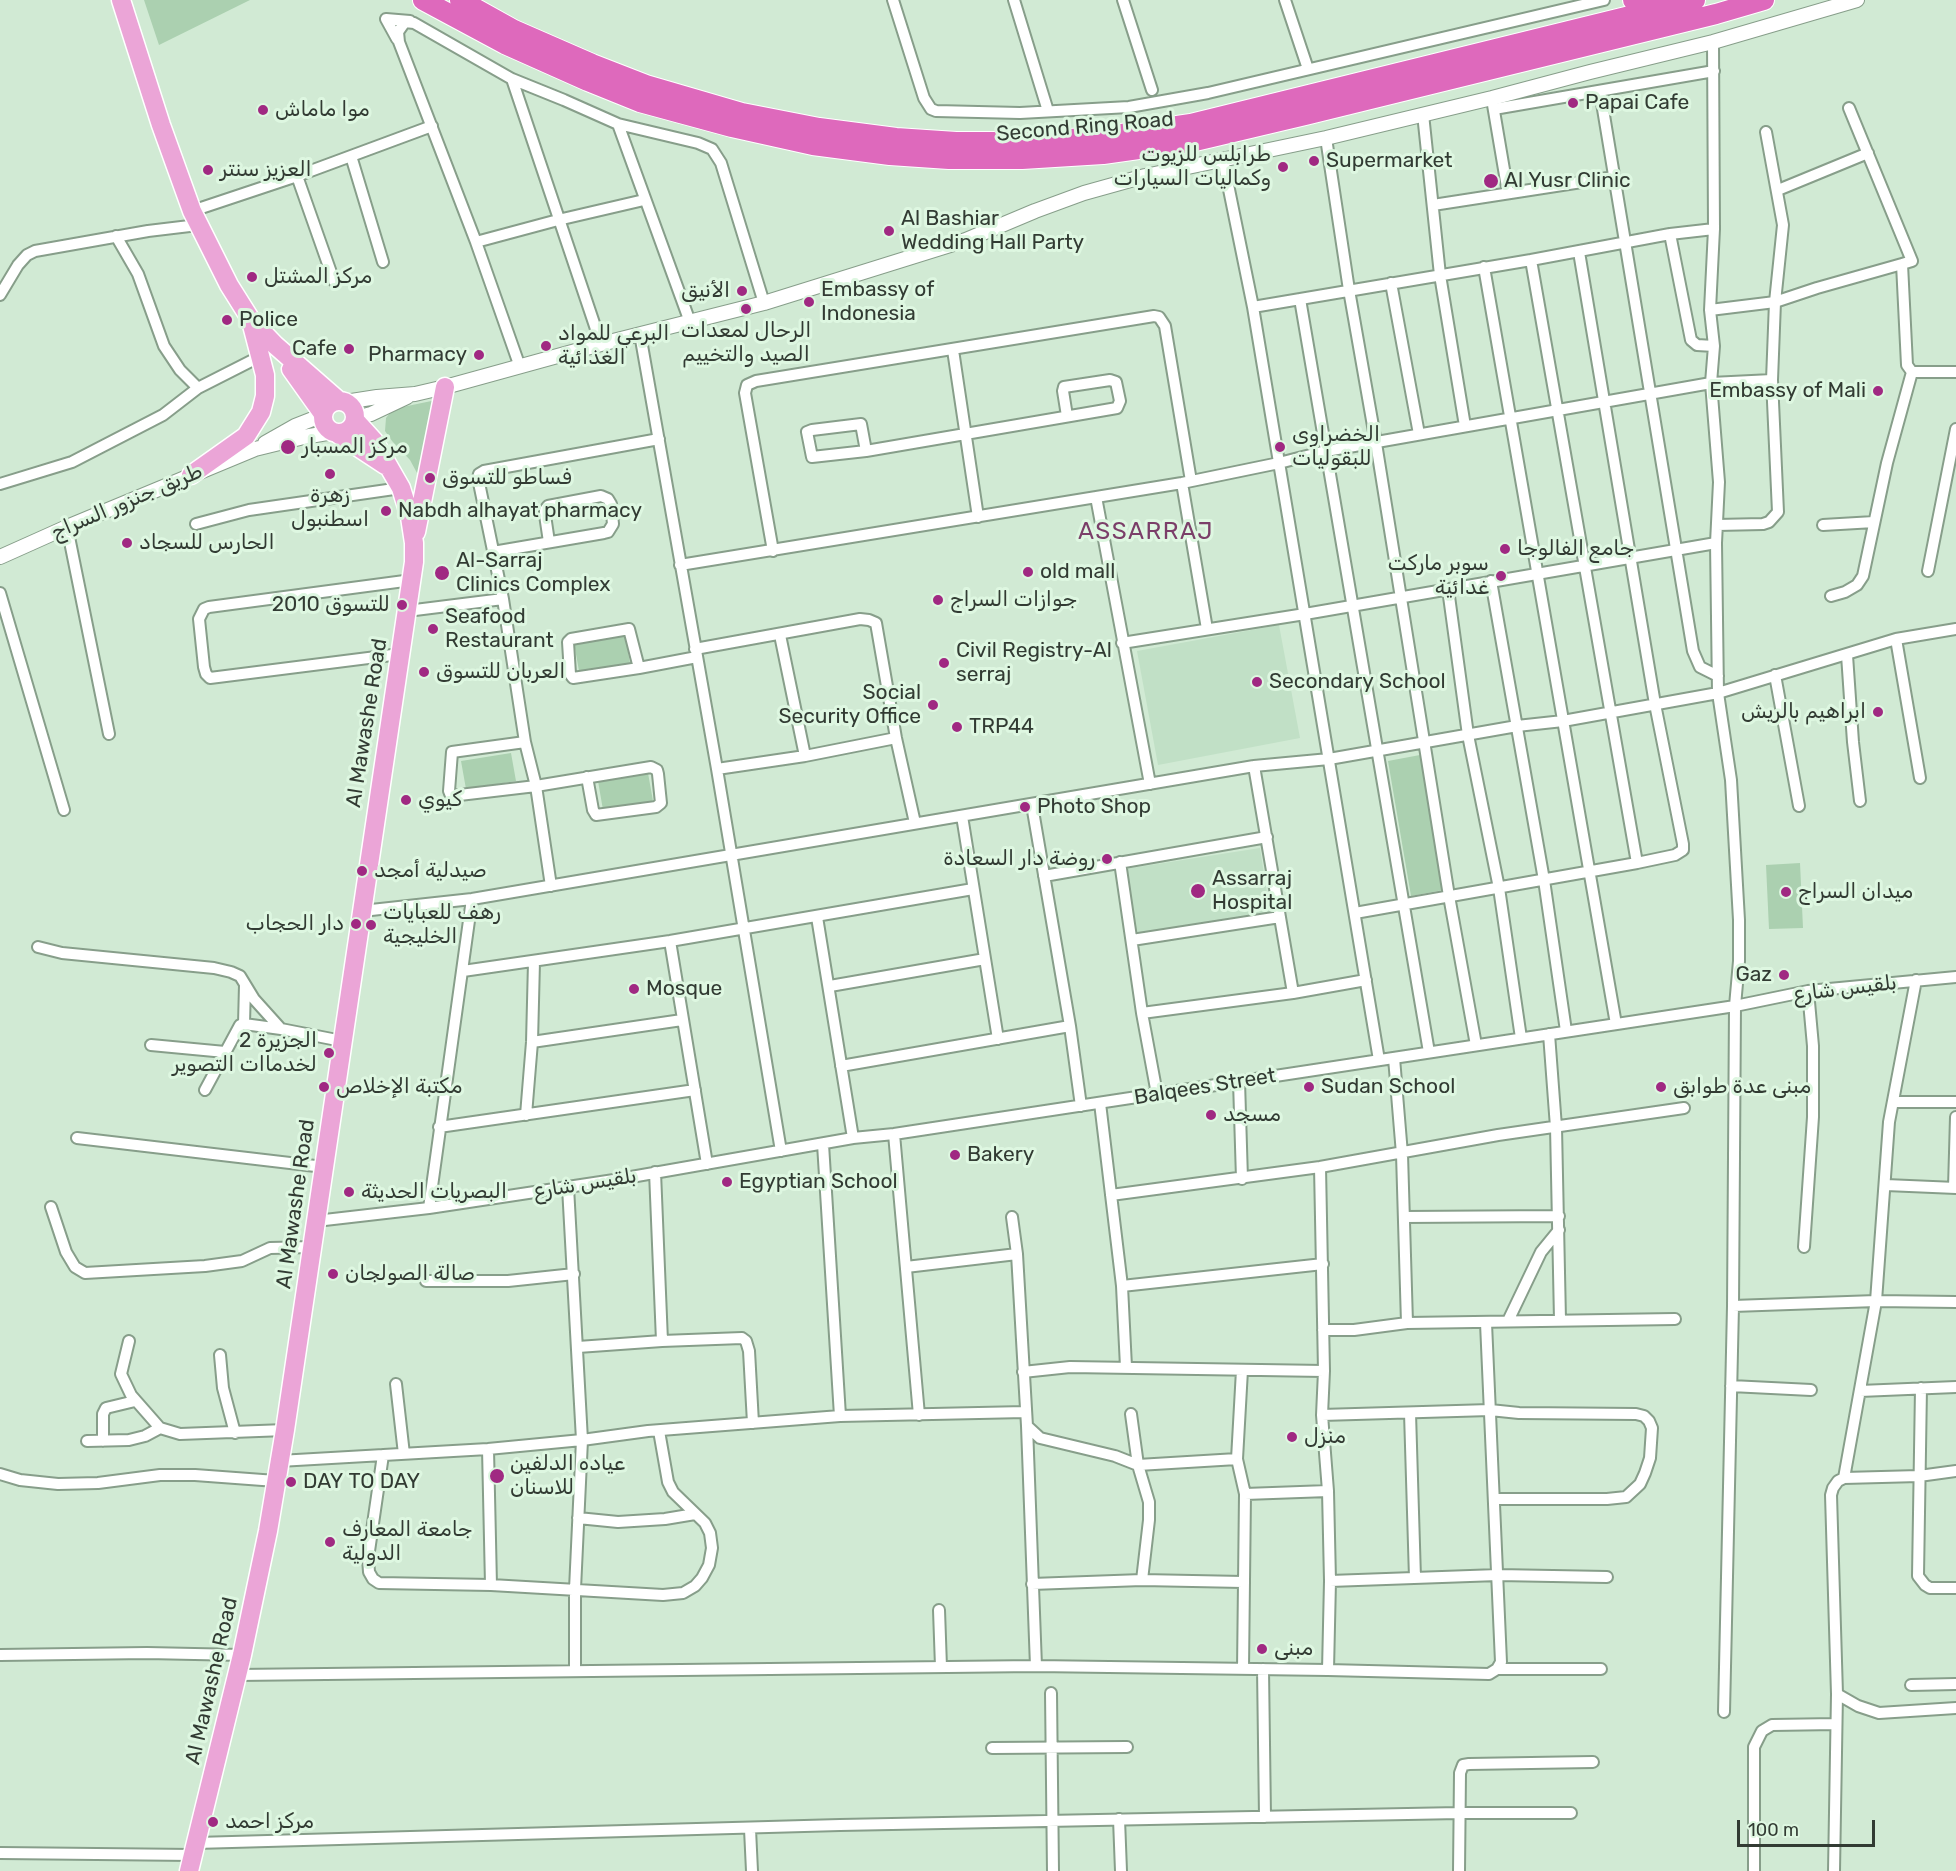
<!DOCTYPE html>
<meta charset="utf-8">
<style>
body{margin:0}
#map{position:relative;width:1956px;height:1871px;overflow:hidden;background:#d1ead4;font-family:Rubik,sans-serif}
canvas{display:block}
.scale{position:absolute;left:1737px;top:1820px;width:138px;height:27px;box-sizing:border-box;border:3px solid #323b33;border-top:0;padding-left:8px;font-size:18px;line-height:21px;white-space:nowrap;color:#323b33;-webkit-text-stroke:4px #def7e1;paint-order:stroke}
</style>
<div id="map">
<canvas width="1956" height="1871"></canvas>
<div class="scale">100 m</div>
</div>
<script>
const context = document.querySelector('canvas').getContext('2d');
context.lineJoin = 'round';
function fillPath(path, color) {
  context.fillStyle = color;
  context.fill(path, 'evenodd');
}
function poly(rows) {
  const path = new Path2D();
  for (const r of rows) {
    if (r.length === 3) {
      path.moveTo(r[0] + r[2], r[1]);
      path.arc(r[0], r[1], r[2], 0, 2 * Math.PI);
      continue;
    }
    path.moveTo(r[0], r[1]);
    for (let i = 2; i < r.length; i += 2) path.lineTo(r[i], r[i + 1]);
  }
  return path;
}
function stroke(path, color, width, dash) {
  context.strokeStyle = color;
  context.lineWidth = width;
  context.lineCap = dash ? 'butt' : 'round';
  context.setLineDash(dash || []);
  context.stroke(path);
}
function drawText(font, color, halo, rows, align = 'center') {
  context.font = font + ' Rubik,Vazirmatn,sans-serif';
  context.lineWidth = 6;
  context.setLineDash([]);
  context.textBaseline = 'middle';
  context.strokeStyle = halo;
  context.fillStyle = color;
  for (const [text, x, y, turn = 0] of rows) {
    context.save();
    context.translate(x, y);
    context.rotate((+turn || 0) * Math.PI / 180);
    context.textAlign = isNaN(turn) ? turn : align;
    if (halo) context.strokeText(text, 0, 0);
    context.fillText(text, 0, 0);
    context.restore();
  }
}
const built = poly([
 [1279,625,1300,738,1158,765,1137,651],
 [1260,848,1270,913,1136,935,1125,869]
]);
const green = poly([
 [144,0,250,0,159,45],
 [441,399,423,484,410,460,392,441,385,431,386,418,393,409],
 [625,635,630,663,579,671,574,643],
 [511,753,516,781,466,789,461,761],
 [1420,755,1443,890,1411,896,1388,761],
 [648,773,653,801,603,810,598,781],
 [1800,863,1803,928,1769,929,1766,865]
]);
const minor = poly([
 [893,0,924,98,931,109,936,111,1020,113,1129,107,1208,93,1604,0],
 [1014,0,1048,111],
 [1123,0,1152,90],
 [1285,0,1308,69],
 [397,39,386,19,410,21],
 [1713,42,1714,229,1710,310,1714,346,1711,383,1719,482,1716,543,1718,693,1731,780,1739,920,1739,961,1735,1006,1733,1306,1724,1712],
 [512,79,601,344],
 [1600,91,1693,651,1700,667,1718,676],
 [1493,105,1508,193],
 [1849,108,1912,261,1902,264],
 [1494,109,1714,71],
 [1423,114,1440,275,1465,426],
 [618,124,690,322],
 [1326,138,1349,290,1376,443,1449,896,1476,1045],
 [351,156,383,262],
 [1223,160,1253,307,1379,1060],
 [297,176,334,281],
 [1778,190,1868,153],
 [1433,205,1614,177],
 [192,211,297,176,432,126],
 [1670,234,1691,340,1697,345,1714,346],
 [116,236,138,274,164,346,180,370,198,388],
 [476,242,558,220,644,200],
 [1531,260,1637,863],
 [1484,267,1616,1024],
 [1391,283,1419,434],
 [0,295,18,265,27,255,35,251,148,231,198,225],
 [1300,299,1429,1052],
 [1253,307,1531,260,1670,234,1714,229],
 [1710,310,1775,302,1817,288,1902,264,1907,365,1912,372,1956,372],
 [640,334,717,769,781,1151],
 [953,350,978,517],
 [520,367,476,242,399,42,398,32,405,22,414,23,512,79,564,100,618,124,698,143,712,149,721,163,764,303],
 [866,451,861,424,812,430,807,432,812,457,866,451,1117,408,1120,401,1116,382,1110,380,1064,387,1063,391,1067,416],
 [1182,483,1207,629],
 [0,484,72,462,163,415,198,388,261,356],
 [1096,497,1150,784],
 [196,524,249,510,401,488],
 [1717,525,1763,524,1769,522,1778,512,1772,380,1775,302,1783,225,1766,132],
 [1823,525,1874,522],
 [67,527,109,734],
 [773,551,745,393,747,385,756,381,1154,316,1159,317,1165,326,1191,481],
 [493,552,604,533,608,532,613,524,611,504,608,499,601,496,548,506,545,510,545,515,549,542],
 [680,565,1182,483,1279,463,1326,451,1711,383,1772,380],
 [1928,571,1956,429],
 [1491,581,1544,880,1566,1031],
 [1448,589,1468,735,1499,888,1521,1038],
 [0,593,64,810],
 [1831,596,1845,592,1857,585,1863,576,1887,463,1912,372],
 [407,611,503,599],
 [780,635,805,756],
 [1896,639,1920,778],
 [1122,643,1305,614,1716,543],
 [695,649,860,619,869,620,876,623,896,738,915,823],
 [400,654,210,678,206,674,204,667,199,619,204,609,209,607,412,580],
 [1847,655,1853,742,1860,801],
 [639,668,629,629,571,639,568,642,570,674,573,678,639,668,697,657],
 [1775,675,1799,806],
 [525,742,452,752,449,791,451,796,536,786,651,767,657,770,658,774,661,803,656,807,596,815,593,810,587,777],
 [1254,766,1293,993],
 [717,769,805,756,896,738],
 [1032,805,1070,1026,1081,1106],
 [962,816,998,1039],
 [1120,862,1142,1013,1157,1094],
 [1044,876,1267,837],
 [551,886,536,786,525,742,503,599,478,478,479,474,484,471,659,439],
 [362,911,472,899,1254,766,1329,759,1517,726,1563,721,1718,693,1896,639,1956,629],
 [1355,913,1637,863,1675,855,1683,850,1683,844,1655,704,1579,252],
 [817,917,853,1138],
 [1132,940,1280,917],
 [670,941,707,1164],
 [38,947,62,953,214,968,231,972,240,976,254,999,281,1029,342,1041],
 [463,971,670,941,973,889],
 [830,986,985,959],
 [1142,1013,1293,993,1366,980],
 [244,1024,245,985],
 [1549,1034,1556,1127,1560,1320],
 [532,1042,682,1020],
 [151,1045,225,1052],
 [1394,1058,1402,1154,1407,1323],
 [841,1066,1070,1026],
 [1239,1081,1242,1179],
 [205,1090,240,1025,244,1024,281,1029],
 [1893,1102,1956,1102],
 [1100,1103,1122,1286,1126,1367],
 [526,1115,532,1042,534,962],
 [439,1127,695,1090],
 [894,1134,919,1415],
 [77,1138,324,1167],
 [823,1144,840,1416],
 [1320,1167,1324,1371,1322,1415,1328,1491,1330,1581,1328,1670],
 [655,1172,662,1341],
 [1886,1185,1956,1188],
 [568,1187,582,1440,575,1589,575,1671],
 [1954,1188,1956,1117],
 [1111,1195,1320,1167,1498,1135,1684,1108],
 [51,1207,66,1252,75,1267,85,1273,205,1266,242,1261,270,1248,313,1247],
 [429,1208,472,899],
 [1012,1217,1017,1254,1027,1426,1036,1666],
 [1404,1217,1559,1216],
 [316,1221,429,1208,614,1180,853,1138,894,1134,1735,1006,1808,991,1956,977],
 [1804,1247,1813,1117,1813,1046,1808,991],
 [906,1267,1017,1254],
 [426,1281,508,1281,574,1274],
 [1122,1286,1323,1264],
 [1733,1306,1876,1301,1956,1302],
 [1508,1321,1541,1252,1559,1230],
 [1323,1330,1354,1330,1407,1323,1675,1319],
 [129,1341,121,1374,131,1395,160,1428,180,1434,285,1430],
 [578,1347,662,1341,742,1338,746,1341,749,1351,753,1423],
 [220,1355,223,1388,235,1433],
 [1242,1370,1237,1459,1245,1494,1243,1669],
 [1023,1372,1070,1367,1324,1371],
 [396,1384,404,1454],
 [1731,1386,1811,1390],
 [1921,1388,1918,1576,1925,1585,1930,1588,1956,1588],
 [1860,1391,1956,1387],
 [1410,1413,1415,1578],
 [1131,1414,1138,1465,1149,1502,1149,1520,1142,1580],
 [1322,1415,1490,1410,1519,1413,1636,1414,1644,1416,1649,1421,1652,1428,1650,1458,1645,1473,1640,1484,1626,1497,1607,1499,1494,1499],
 [1027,1426,1040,1438,1115,1456,1138,1465,1237,1459],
 [87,1441,129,1440,145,1436,160,1428],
 [103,1441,103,1414,106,1408,135,1401],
 [488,1449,491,1585],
 [383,1455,368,1558,369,1572,373,1579,379,1583,491,1585,663,1595,683,1593,695,1586,702,1578,709,1565,712,1548,710,1533,705,1523,673,1492,668,1482,659,1431],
 [279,1461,488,1449,582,1440,648,1431,840,1416,1025,1412],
 [0,1474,20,1480,58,1484,98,1483,160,1475,195,1475,276,1481],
 [1844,1478,1876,1301,1889,1122,1916,980],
 [1245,1494,1328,1491],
 [578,1518,618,1522,665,1519,695,1514],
 [1330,1581,1498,1575,1607,1577],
 [1032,1584,1142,1580,1243,1582],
 [939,1610,941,1667],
 [0,1655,147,1653,242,1655],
 [1263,1669,1265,1817],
 [1497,1669,1601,1669],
 [237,1675,1036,1666,1328,1670,1489,1674,1497,1669,1501,1662,1486,1323],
 [1911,1685,1956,1684],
 [1051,1693,1053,1871],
 [1837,1694,1858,1706,1879,1713,1956,1708],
 [992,1748,1127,1747],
 [1119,1819,1121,1871],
 [750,1829,752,1871],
 [196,1843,840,1825,1459,1813,1571,1813],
 [0,1853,193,1855],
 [1459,1871,1460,1773,1463,1765,1469,1764,1593,1762],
 [1754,1871,1754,1747,1762,1731,1772,1725,1836,1724],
 [1834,1871,1837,1694,1831,1495,1833,1488,1838,1481,1844,1478,1919,1476,1956,1471]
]);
const tertiary = poly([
 [345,402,377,397,415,394,445,387,601,344,764,303,966,240,1035,211,1084,193,1145,176,1326,138,1492,98,1590,72,1713,42,1857,0],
 [356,418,371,414,407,397],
 [265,443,295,426,323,415],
 [0,557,67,527,255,449,304,437,333,432]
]);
const primary = poly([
 [121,0,161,125,192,211,229,285,251,320,275,345,339,401],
 [291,369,323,414],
 [339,417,16],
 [338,434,385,465],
 [191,475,246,436,261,412,265,396,265,375,252,325],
 [416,532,445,387],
 [189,1871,242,1655,268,1531,285,1430,414,562,414,543,410,517,401,488,374,441,355,420]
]);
const motorway = poly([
 [423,0,505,44,588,81,640,102,732,127,813,145,890,155,949,159,1022,159,1103,154,1195,141,1305,115,1716,14,1764,0],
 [460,0,514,30,592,64,646,85,742,113,819,128,896,138,956,142,1024,142,1101,137,1191,124,1695,0],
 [1633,0,1655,0]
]);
const markers = [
 [1573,103,6,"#a02982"],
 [263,110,6,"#a02982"],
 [1314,161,6,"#a02982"],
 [1283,167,6,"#a02982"],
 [208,170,6,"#a02982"],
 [1491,181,8,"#a02982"],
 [889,231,6,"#a02982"],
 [252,277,6,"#a02982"],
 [742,291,6,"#a02982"],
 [809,302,6,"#a02982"],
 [746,309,6,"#a02982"],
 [227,320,6,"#a02982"],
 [546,346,6,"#a02982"],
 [349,349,6,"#a02982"],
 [479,355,6,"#a02982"],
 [1878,391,6,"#a02982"],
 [288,447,8,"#a02982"],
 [1280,447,6,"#a02982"],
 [330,474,6,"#a02982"],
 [430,478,6,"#a02982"],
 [386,511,6,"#a02982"],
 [127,543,6,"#a02982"],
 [1505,549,6,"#a02982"],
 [1028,572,6,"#a02982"],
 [442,573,8,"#a02982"],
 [1501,576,6,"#a02982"],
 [938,600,6,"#a02982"],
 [402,605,6,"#a02982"],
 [433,629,6,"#a02982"],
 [944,663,6,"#a02982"],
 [424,672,6,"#a02982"],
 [1257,682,6,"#a02982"],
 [933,705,6,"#a02982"],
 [1878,712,6,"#a02982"],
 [957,727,6,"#a02982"],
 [406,800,6,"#a02982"],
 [1025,807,6,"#a02982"],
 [1107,859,6,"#a02982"],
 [362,871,6,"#a02982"],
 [1198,891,8,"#a02982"],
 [1786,892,6,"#a02982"],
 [356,924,6,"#a02982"],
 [371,925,6,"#a02982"],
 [1784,975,6,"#a02982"],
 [634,989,6,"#a02982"],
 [329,1053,6,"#a02982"],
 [324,1087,6,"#a02982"],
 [1309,1087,6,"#a02982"],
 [1661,1087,6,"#a02982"],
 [1211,1115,6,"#a02982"],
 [955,1155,6,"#a02982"],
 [727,1182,6,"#a02982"],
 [349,1192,6,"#a02982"],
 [333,1274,6,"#a02982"],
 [1292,1437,6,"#a02982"],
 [497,1476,8,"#a02982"],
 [291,1482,6,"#a02982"],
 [330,1542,6,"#a02982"],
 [1262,1649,6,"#a02982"],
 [213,1822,6,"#a02982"]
];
const poiNames = [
 ["Papai Cafe",1585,103],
 ["موا ماماش",275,110],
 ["طرابلس للزيوت",1271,155,"right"],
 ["وكماليات السيارات",1271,179,"right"],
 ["Supermarket",1326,161],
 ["العزيز سنتر",220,170],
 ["Al Yusr Clinic",1504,181],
 ["Al Bashiar",901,219],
 ["Wedding Hall Party",901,243],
 ["مركز المشتل",264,277],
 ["Embassy of",821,290],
 ["Indonesia",821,314],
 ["الأنيق",730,291,"right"],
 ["Police",239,320],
 ["الرحال لمعدات",746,331,"center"],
 ["الصيد والتخييم",746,355,"center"],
 ["البرعي للمواد",558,334],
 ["الغذائية",558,358],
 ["Cafe",337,349,"right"],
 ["Pharmacy",467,355,"right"],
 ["Embassy of Mali",1866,391,"right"],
 ["الخضراوى",1292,435],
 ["للبقوليات",1292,459],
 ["مركز المسبار",302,447],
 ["فساطو للتسوق",442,478],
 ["زهرة",330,496,"center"],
 ["اسطنبول",330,520,"center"],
 ["Nabdh alhayat pharmacy",398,511],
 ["الحارس للسجاد",139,543],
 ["جامع الفالوجا",1517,549],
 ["Al-Sarraj",456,561],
 ["Clinics Complex",456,585],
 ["سوبر ماركت",1489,564,"right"],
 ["غدائية",1489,588,"right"],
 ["old mall",1040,572],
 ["جوازات السراج",950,600],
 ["2010 للتسوق",390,605,"right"],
 ["Seafood",445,617],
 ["Restaurant",445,641],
 ["Civil Registry-Al",956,651],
 ["serraj",956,675],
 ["العربان للتسوق",436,672],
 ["Secondary School",1269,682],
 ["Social",921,693,"right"],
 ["Security Office",921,717,"right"],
 ["ابراهيم بالريش",1866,712,"right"],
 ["TRP44",969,727],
 ["كيوي",418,800],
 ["Photo Shop",1037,807],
 ["روضة دار السعادة",1095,859,"right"],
 ["صيدلية أمجد",374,871],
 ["Assarraj",1212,879],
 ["Hospital",1212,903],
 ["ميدان السراج",1798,892],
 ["رهف للعبايات",383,913],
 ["الخليجية",383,937],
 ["دار الحجاب",344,924,"right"],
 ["Gaz",1772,975,"right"],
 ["Mosque",646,989],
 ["الجزيرة 2",317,1041,"right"],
 ["لخدماات التصوير",317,1065,"right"],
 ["مكتبة الإخلاص",336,1087],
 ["Sudan School",1321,1087],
 ["مبنى عدة طوابق",1673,1087],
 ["مسجد",1223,1115],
 ["Bakery",967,1155],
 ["Egyptian School",739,1182],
 ["البصريات الحديثة",361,1192],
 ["صالة الصولجان",345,1274],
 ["منزل",1304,1437],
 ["عياده الدلفين",510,1464],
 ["للاسنان",510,1488],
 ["DAY TO DAY",303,1482],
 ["جامعة المعارف",342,1530],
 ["الدولية",342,1554],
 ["مبنى",1274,1649],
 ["مركز احمد",225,1822]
];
const streetNames = [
 ["Second Ring Road",1085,127,-5],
 ["طريق جنزور السراج",127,502,-23],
 ["Al Mawashe Road",367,723,-81],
 ["بلقيس شارع",1845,989,-7],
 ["Balqees Street",1205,1087,-9],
 ["بلقيس شارع",585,1184,-9],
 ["Al Mawashe Road",296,1204,-82],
 ["Al Mawashe Road",212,1681,-77]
];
const quarterNames = [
 ["ASSARRAJ",1146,532]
];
fillPath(built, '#c1e0c6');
fillPath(green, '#abd0b0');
stroke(minor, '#879e8a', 14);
stroke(tertiary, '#879e8a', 16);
stroke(primary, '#fff', 21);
stroke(motorway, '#fff', 22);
stroke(minor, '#fff', 10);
stroke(tertiary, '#fff', 14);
stroke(primary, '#eba5d7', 18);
stroke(motorway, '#de69bc', 20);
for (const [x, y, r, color] of markers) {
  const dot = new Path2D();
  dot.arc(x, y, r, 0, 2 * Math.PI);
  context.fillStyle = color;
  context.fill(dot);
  stroke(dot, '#def7e1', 2);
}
drawText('21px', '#323b33', '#def7e1', poiNames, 'left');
drawText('21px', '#323b33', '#def7e1', streetNames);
context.letterSpacing = '1.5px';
drawText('24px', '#7b3f69', '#def7e1', quarterNames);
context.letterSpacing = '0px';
</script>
